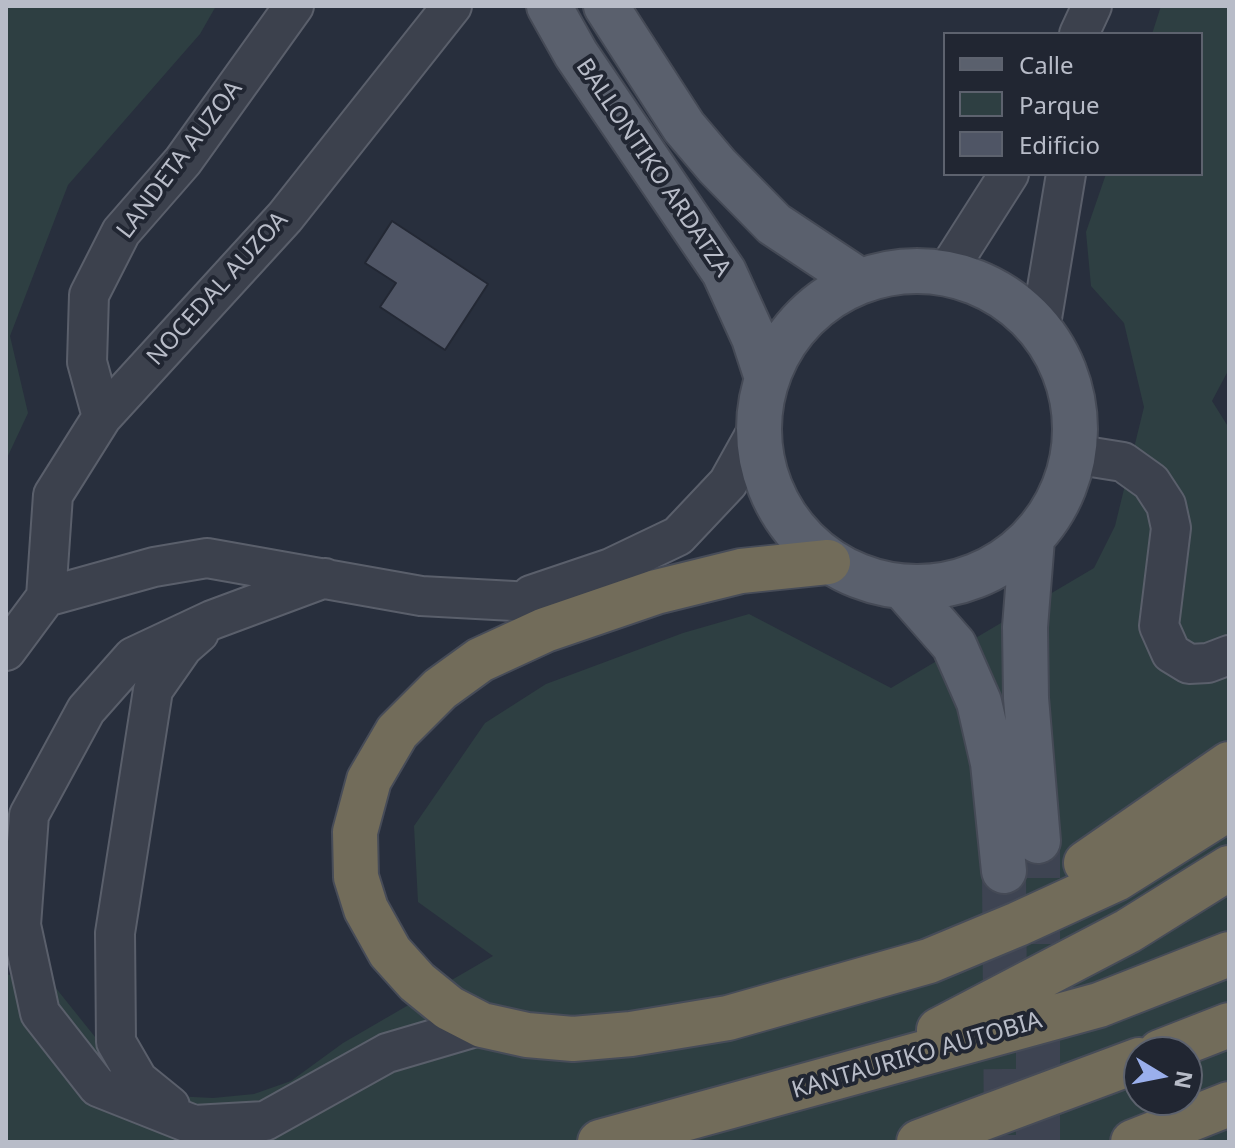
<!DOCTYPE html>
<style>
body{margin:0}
#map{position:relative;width:1235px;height:1148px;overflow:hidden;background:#282f3d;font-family:"Noto Sans",sans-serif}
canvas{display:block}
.frame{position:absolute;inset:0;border:8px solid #b8bcc8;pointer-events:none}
.legend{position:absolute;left:943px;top:32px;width:260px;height:144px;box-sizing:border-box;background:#212632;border:2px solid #5d626e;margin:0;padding:10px 14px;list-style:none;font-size:24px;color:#b8bcc8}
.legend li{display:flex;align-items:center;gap:16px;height:40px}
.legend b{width:40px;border:2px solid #5d626e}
.north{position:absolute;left:1123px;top:1036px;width:80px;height:80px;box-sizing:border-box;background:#212632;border:2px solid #5d626e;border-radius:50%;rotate:100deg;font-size:22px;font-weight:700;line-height:32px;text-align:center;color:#b8bcc8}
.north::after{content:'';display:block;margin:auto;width:28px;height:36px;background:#9aafec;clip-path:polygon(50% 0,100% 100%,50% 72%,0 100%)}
</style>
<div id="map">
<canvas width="1235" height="1148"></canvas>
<div class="frame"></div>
<ul class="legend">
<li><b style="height:10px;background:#5a606d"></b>Calle</li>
<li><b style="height:22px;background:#2e3f42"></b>Parque</li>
<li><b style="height:22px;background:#4f5565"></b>Edificio</li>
</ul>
<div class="north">N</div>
</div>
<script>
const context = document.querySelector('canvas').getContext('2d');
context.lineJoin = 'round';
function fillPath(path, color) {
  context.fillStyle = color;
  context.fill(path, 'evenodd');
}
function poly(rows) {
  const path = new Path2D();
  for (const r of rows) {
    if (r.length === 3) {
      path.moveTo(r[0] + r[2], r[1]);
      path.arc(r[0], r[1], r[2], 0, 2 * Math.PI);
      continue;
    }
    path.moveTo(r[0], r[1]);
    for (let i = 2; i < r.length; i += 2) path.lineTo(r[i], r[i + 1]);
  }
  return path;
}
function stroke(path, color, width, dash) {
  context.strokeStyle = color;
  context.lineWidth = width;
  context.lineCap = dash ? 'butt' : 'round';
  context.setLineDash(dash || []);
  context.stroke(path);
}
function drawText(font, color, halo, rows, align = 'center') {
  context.font = font + ' "Noto Sans",sans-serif';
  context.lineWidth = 8;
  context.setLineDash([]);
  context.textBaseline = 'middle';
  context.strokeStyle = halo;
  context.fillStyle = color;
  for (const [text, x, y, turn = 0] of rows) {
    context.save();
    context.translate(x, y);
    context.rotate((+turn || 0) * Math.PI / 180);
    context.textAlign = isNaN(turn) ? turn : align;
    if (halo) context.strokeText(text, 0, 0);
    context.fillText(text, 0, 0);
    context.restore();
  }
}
const green = poly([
 [6,6,216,6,200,34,68,185,10,336,28,413,6,460],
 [1161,6,1229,6,1229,369,1212,401,1229,428,1229,1142,6,1142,6,974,55,987,124,1073,173,1096,213,1098,254,1094,291,1081,343,1043,493,956,418,902,414,826,485,723,546,684,683,633,749,614,891,688,1094,568,1115,526,1144,407,1124,323,1091,286,1086,232,1106,174,1201,174,1201,34,1152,34],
 [1139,1052,1187,1052,1187,1100,1139,1100]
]);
const building = poly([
 [392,221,488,284,445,350,380,307,396,283,365,263,392,221]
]);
const majorTunnel = poly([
 [1004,871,1006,1142],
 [1038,1142,1038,841]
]);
const minor = poly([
 [1079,34,1092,6],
 [946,273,1009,174],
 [1040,330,1066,174],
 [102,417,87,362,89,295,121,232,183,161,294,6],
 [1073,454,1123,462,1151,482,1166,505,1171,528,1159,626,1171,653,1189,664,1208,663,1229,655],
 [325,578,212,620,133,657,86,710,29,815,21,925,40,1013,98,1087,194,1125,265,1121,387,1053,482,1025],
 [531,595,611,568,678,536,728,483,758,429],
 [46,597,53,495,102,417,285,217,452,6],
 [6,651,46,597,154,567,207,558,421,596,606,606],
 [170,1106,138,1080,116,1042,115,933,153,690,183,647,199,633]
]);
const major = poly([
 [549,6,576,54,724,272,754,338,767,378],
 [606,6,684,127,717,166,774,224,860,281],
 [917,429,158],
 [1032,539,1025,627,1026,698,1038,841],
 [904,588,954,645,979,702,993,763,1004,871]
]);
const highway = poly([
 [828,562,741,571,656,592,545,630,480,660,440,689,397,732,369,780,355,832,356,877,366,909,390,952,417,982,449,1008,482,1025,527,1035,573,1039,631,1034,728,1018,929,961,1018,924,1116,879,1229,808],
 [1086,863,1229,764],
 [939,1030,1128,931,1229,868],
 [1160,1052,1229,1025],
 [600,1142,1099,1005,1229,954],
 [919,1142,1139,1060],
 [1133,1142,1229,1104]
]);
const streetNames = [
 ["LANDETA AUZOA",180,160,-53],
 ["BALLONTIKO ARDATZA",653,168,56],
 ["NOCEDAL AUZOA",218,289,-48],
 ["KANTAURIKO AUTOBIA",917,1056,-16]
];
fillPath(green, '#2e3f42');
fillPath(building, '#4f5565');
stroke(building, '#232834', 2);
stroke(majorTunnel, '#3e4452', 44, [44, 22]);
stroke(minor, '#5a5f6b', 42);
stroke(major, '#454a56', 48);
stroke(highway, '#474c58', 48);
stroke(minor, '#3c414d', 38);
stroke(major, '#5a606d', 44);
stroke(highway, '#726c5a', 44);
drawText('24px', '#b8bcc8', '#212632', streetNames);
</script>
